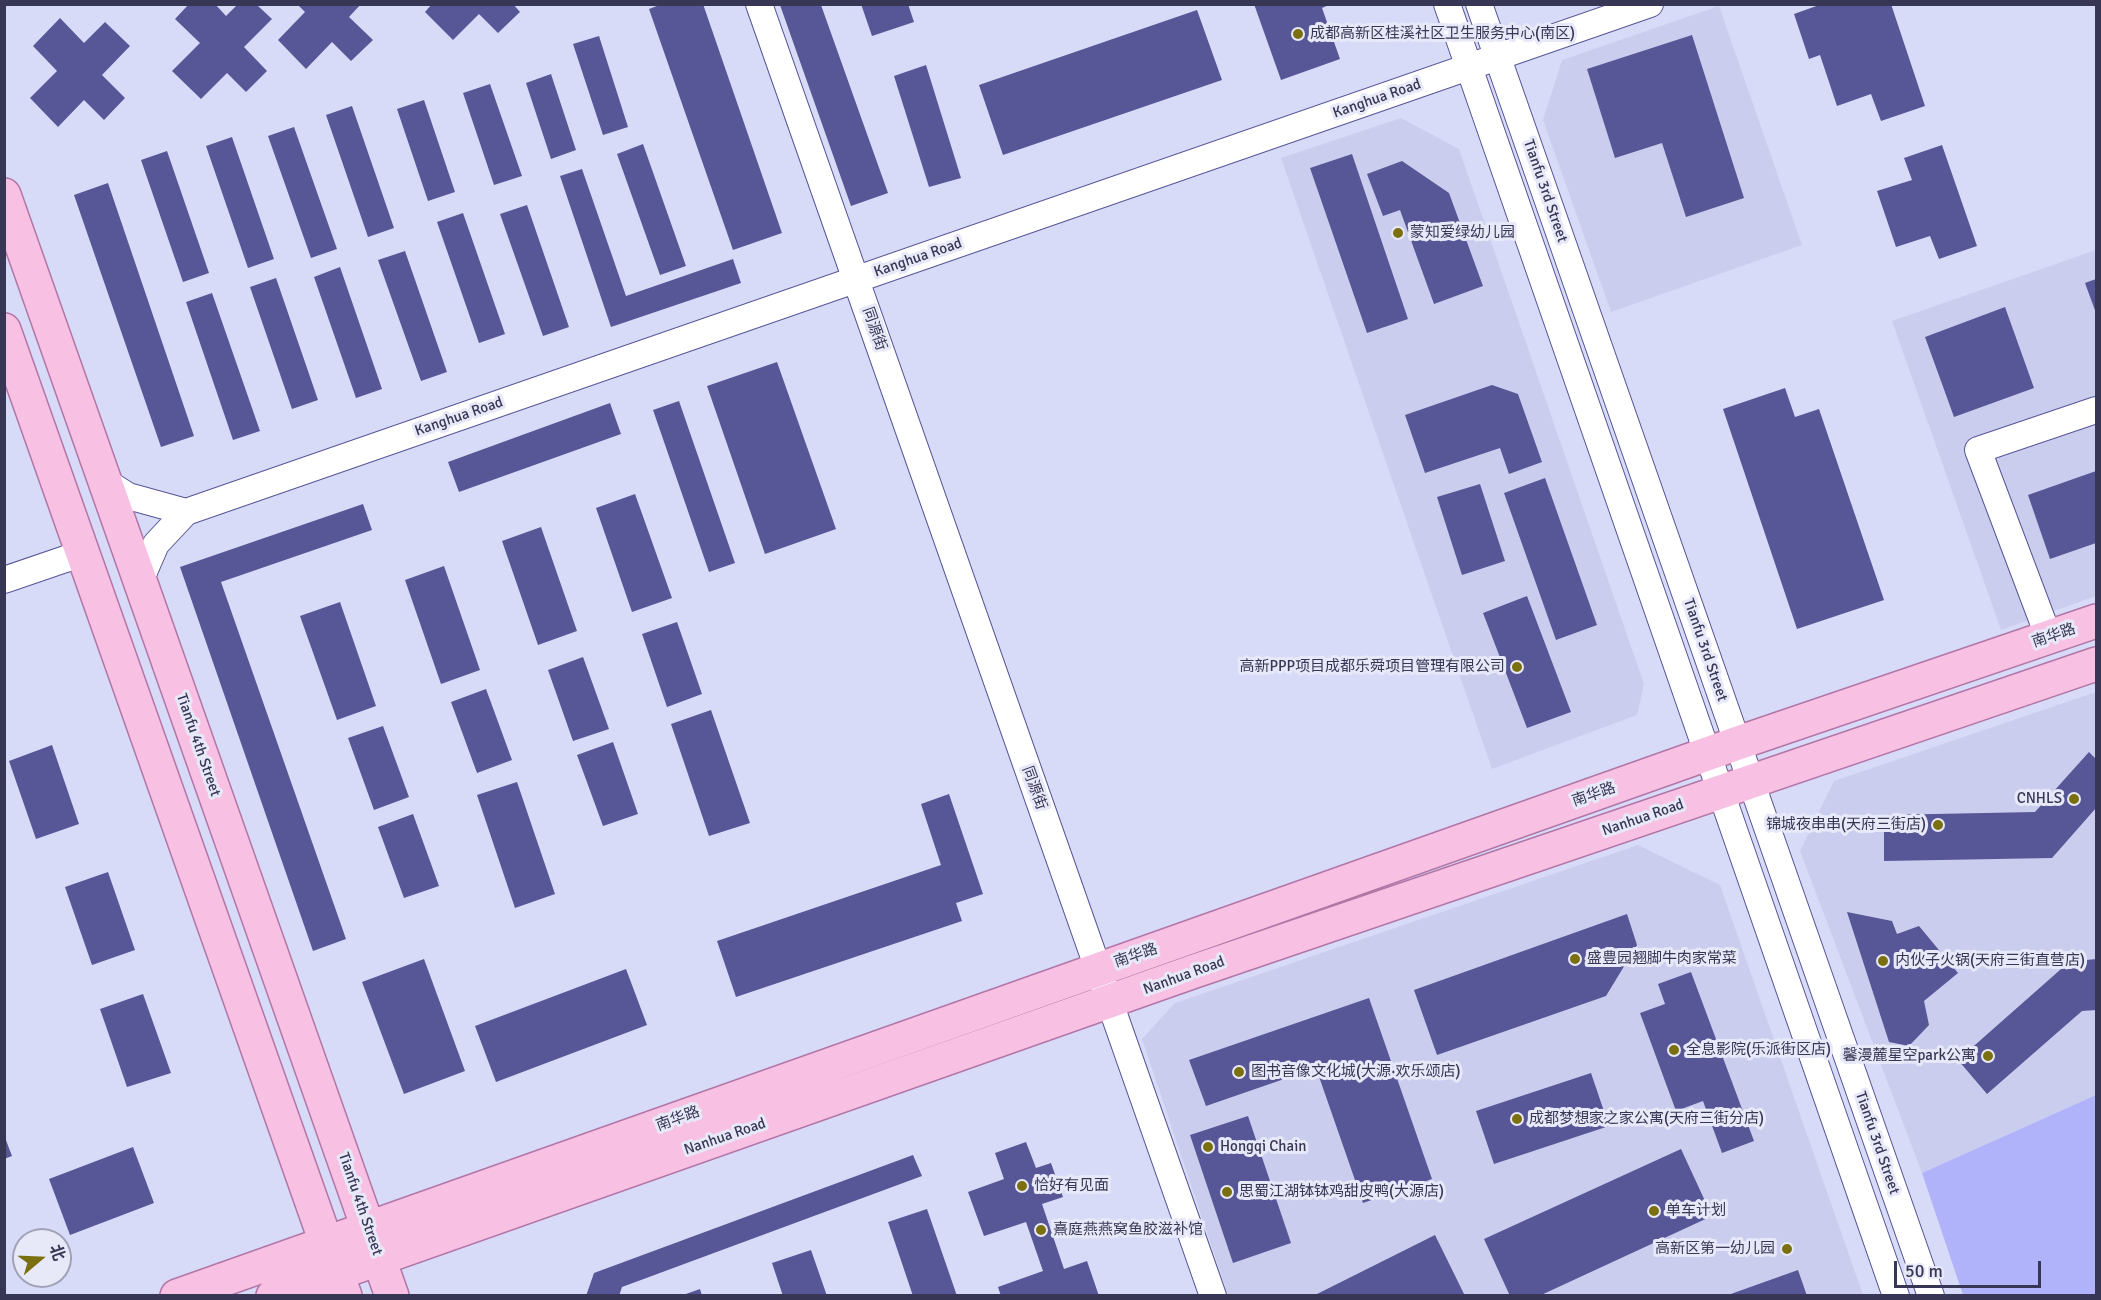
<!DOCTYPE html>
<meta charset="utf-8">
<style>
body{margin:0}
#map{position:relative;width:2101px;height:1300px;overflow:hidden;background:#d8dbf8;font-family:Signika,"Noto Sans SC",sans-serif}
canvas{display:block}
.frame{position:absolute;inset:0;border:6px solid #373755;pointer-events:none}
.north{position:absolute;left:12px;top:1228px;width:60px;height:60px;box-sizing:border-box;background:#e8e9f8;border:2px solid #a1a2b7;border-radius:50%;rotate:71deg;font-size:16px;font-weight:700;line-height:24px;text-align:center;color:#373755}
.north::after{content:'';display:block;margin:auto;width:21px;height:27px;background:#7b700f;clip-path:polygon(50% 0,100% 100%,50% 72%,0 100%)}
.scale{position:absolute;left:1894px;top:1261px;width:147px;height:27px;box-sizing:border-box;border:3px solid #373755;border-top:0;padding-left:8px;font-size:18px;line-height:21px;white-space:nowrap;color:#373755;-webkit-text-stroke:4px #e8e9f8;paint-order:stroke}
</style>
<div id="map">
<canvas width="2101" height="1300"></canvas>
<div class="frame"></div>
<div class="north">北</div>
<div class="scale">50 m</div>
</div>
<script>
const context = document.querySelector('canvas').getContext('2d');
context.lineJoin = 'round';
function fillPath(path, color) {
  context.fillStyle = color;
  context.fill(path, 'evenodd');
}
function poly(rows) {
  const path = new Path2D();
  for (const r of rows) {
    path.moveTo(r[0], r[1]);
    for (let i = 2; i < r.length; i += 2) path.lineTo(r[i], r[i + 1]);
  }
  return path;
}
function stroke(path, color, width, dash) {
  context.strokeStyle = color;
  context.lineWidth = width;
  context.lineCap = dash ? 'butt' : 'round';
  context.setLineDash(dash || []);
  context.stroke(path);
}
function drawText(font, color, halo, rows, align = 'center') {
  context.font = font + ' Signika,"Noto Sans SC",sans-serif';
  context.lineWidth = 6;
  context.setLineDash([]);
  context.textBaseline = 'middle';
  context.strokeStyle = halo;
  context.fillStyle = color;
  for (const [text, x, y, turn = 0] of rows) {
    context.save();
    context.translate(x, y);
    context.rotate((+turn || 0) * Math.PI / 180);
    context.textAlign = isNaN(turn) ? turn : align;
    if (halo) context.strokeText(text, 0, 0);
    context.fillText(text, 0, 0);
    context.restore();
  }
}
const built = poly([
 [1719,6,1802,245,1611,312,1543,120,1562,60],
 [1401,118,1459,149,1644,684,1637,715,1492,769,1281,158],
 [2096,250,2096,596,2001,630,1892,321],
 [2096,692,2096,1095,1922,1173,1800,851,1834,781],
 [1638,845,1720,885,1863,1295,1228,1295,1142,1039,1175,1003]
]);
const green = poly([
 [2096,1095,2096,1295,1963,1295,1922,1173]
]);
const building = poly([
 [189,4,215,4,226,16,237,5,257,5,272,19,244,47,267,71,246,92,227,73,201,99,172,71,200,43,175,19],
 [297,4,361,4,349,17,373,40,351,61,332,42,306,69,278,40,305,12],
 [432,4,513,4,520,12,498,33,479,14,453,40,425,12],
 [662,4,703,4,782,233,733,250,649,9],
 [861,4,908,4,914,22,872,36],
 [1254,4,1331,4,1322,8,1340,59,1281,80],
 [1822,4,1891,4,1925,106,1881,121,1871,94,1837,106,1820,55,1809,59,1794,14],
 [780,5,821,5,888,193,851,206],
 [1197,10,1222,80,1003,155,979,85],
 [60,18,84,43,105,22,130,46,102,75,125,98,104,120,84,100,58,127,30,98,57,71,33,46],
 [1692,35,1744,198,1686,217,1662,143,1615,158,1587,69],
 [599,36,628,127,603,135,573,44],
 [926,65,961,178,929,187,894,76],
 [551,74,576,150,551,159,526,83],
 [490,84,522,176,494,185,463,93],
 [424,100,455,192,428,201,397,109],
 [352,106,394,228,368,237,326,115],
 [294,127,337,249,311,258,268,136],
 [232,137,274,259,248,268,206,146],
 [643,144,686,266,660,275,617,154],
 [1942,145,1977,246,1939,259,1930,236,1896,247,1877,191,1912,180,1904,158],
 [167,151,209,273,183,282,141,160],
 [1352,154,1408,319,1367,333,1310,168],
 [1402,161,1449,193,1483,286,1434,304,1400,210,1383,216,1367,174],
 [582,169,626,296,733,259,741,283,611,327,560,176],
 [108,183,194,436,161,447,74,195],
 [527,205,569,327,543,336,500,214],
 [463,213,505,334,479,343,437,222],
 [405,251,447,372,421,381,378,260],
 [340,267,382,389,356,398,314,277],
 [276,278,318,400,292,409,250,287],
 [2096,279,2096,313,2085,283],
 [212,293,260,431,233,440,186,302],
 [2005,307,2034,388,1954,417,1925,337],
 [777,362,836,529,765,554,707,386],
 [1492,385,1518,394,1542,462,1509,474,1500,448,1425,473,1405,415],
 [1785,388,1795,417,1819,409,1884,600,1797,629,1723,409],
 [679,401,735,563,709,572,653,410],
 [610,403,621,434,459,492,448,462],
 [2096,471,2096,543,2050,559,2028,495],
 [1545,478,1597,625,1556,640,1504,493],
 [1480,484,1505,561,1462,575,1437,497],
 [635,494,672,598,632,612,596,508],
 [363,504,372,530,221,582,346,939,313,951,180,567],
 [541,527,577,631,538,645,502,541],
 [444,566,480,670,441,684,405,580],
 [1527,596,1571,712,1527,728,1483,613],
 [340,602,376,706,337,720,300,616],
 [677,622,702,694,667,707,642,634],
 [583,657,609,729,573,741,548,670],
 [486,689,512,760,477,773,451,702],
 [711,710,750,823,709,836,671,724],
 [383,726,409,797,374,810,348,738],
 [613,742,638,814,603,826,577,755],
 [52,745,79,824,36,839,9,761],
 [2089,752,2096,759,2096,808,2052,858,1884,861,1884,815,2035,812],
 [517,782,555,894,515,908,477,795],
 [949,794,983,894,956,903,962,921,736,997,717,941,941,865,921,804],
 [413,814,439,886,404,898,378,827],
 [108,872,135,950,92,965,65,887],
 [1847,912,1892,921,1897,934,1919,926,1958,973,1924,1001,1929,1025,1909,1046,1889,1042],
 [1627,914,1637,945,1606,996,1437,1055,1414,990],
 [424,959,465,1071,404,1094,362,982],
 [2096,959,2096,1010,2082,1011,1987,1094,1958,1060,2069,962],
 [626,969,647,1025,496,1082,475,1026],
 [1691,972,1754,1141,1722,1153,1703,1101,1676,1111,1640,1013,1665,1004,1658,984],
 [143,994,171,1073,127,1087,100,1009],
 [1369,998,1432,1179,1363,1203,1316,1068,1206,1106,1189,1060],
 [1591,1073,1609,1126,1494,1164,1476,1111],
 [1248,1116,1291,1243,1233,1263,1190,1135],
 [4,1135,12,1156,4,1159],
 [1026,1142,1036,1168,1051,1163,1063,1197,1042,1204,1064,1269,1087,1261,1099,1296,1001,1296,998,1287,1043,1271,1026,1222,984,1236,968,1192,1004,1179,995,1153],
 [133,1147,154,1203,70,1235,49,1179],
 [1681,1149,1712,1216,1539,1296,1510,1296,1484,1239],
 [913,1155,922,1176,622,1287,619,1296,586,1296,594,1273],
 [927,1209,957,1296,913,1296,888,1222],
 [1435,1235,1465,1296,1313,1296],
 [811,1250,827,1296,783,1296,772,1263],
 [1798,1270,1807,1296,1728,1296,1728,1295],
 [700,1289,702,1296,683,1296,683,1295]
]);
const minor = poly([
 [759,4,1213,1296],
 [1447,4,1896,1296],
 [1479,4,1931,1296],
 [106,482,128,496,186,512],
 [4,580,83,553],
 [140,581,156,544,186,512,1650,4],
 [2049,638,1978,450,2096,410]
]);
const major = poly([
 [4,195,392,1296],
 [4,330,345,1296],
 [177,1296,1738,743,2096,621],
 [273,1296,1192,972,2096,664]
]);
const markers = [
 [1298,34,6,"#7b700f"],
 [1398,233,6,"#7b700f"],
 [1517,667,6,"#7b700f"],
 [2074,799,6,"#7b700f"],
 [1938,825,6,"#7b700f"],
 [1575,959,6,"#7b700f"],
 [1883,961,6,"#7b700f"],
 [1674,1050,6,"#7b700f"],
 [1988,1056,6,"#7b700f"],
 [1239,1072,6,"#7b700f"],
 [1517,1119,6,"#7b700f"],
 [1208,1147,6,"#7b700f"],
 [1022,1186,6,"#7b700f"],
 [1227,1192,6,"#7b700f"],
 [1654,1211,6,"#7b700f"],
 [1041,1230,6,"#7b700f"],
 [1787,1249,6,"#7b700f"]
];
const poiNames = [
 ["成都高新区桂溪社区卫生服务中心(南区)",1310,34],
 ["蒙知爱绿幼儿园",1410,233],
 ["高新PPP项目成都乐舜项目管理有限公司",1505,667,"right"],
 ["CNHLS",2062,799,"right"],
 ["锦城夜串串(天府三街店)",1926,825,"right"],
 ["盛豊园翘脚牛肉家常菜",1587,959],
 ["内伙子火锅(天府三街直营店)",1895,961],
 ["全息影院(乐派街区店)",1686,1050],
 ["馨漫麓星空park公寓",1976,1056,"right"],
 ["图书音像文化城(大源·欢乐颂店)",1251,1072],
 ["成都梦想家之家公寓(天府三街分店)",1529,1119],
 ["Hongqi Chain",1220,1147],
 ["恰好有见面",1034,1186],
 ["思蜀江湖钵钵鸡甜皮鸭(大源店)",1239,1192],
 ["单车计划",1666,1211],
 ["熹庭燕燕窝鱼胶滋补馆",1053,1230],
 ["高新区第一幼儿园",1775,1249,"right"]
];
const streetNames = [
 ["Kanghua Road",1377,99,-19],
 ["Tianfu 3rd Street",1545,191,71],
 ["Kanghua Road",918,258,-19],
 ["同源街",874,329,71],
 ["Kanghua Road",459,417,-19],
 ["南华路",2054,636,-19],
 ["Tianfu 3rd Street",1705,650,71],
 ["Tianfu 4th Street",198,745,71],
 ["同源街",1034,788,70],
 ["南华路",1594,795,-19],
 ["Nanhua Road",1643,818,-19],
 ["南华路",1136,956,-19],
 ["Nanhua Road",1184,976,-20],
 ["南华路",678,1119,-20],
 ["Nanhua Road",725,1137,-19],
 ["Tianfu 3rd Street",1877,1143,71],
 ["Tianfu 4th Street",360,1204,71]
];
fillPath(built, '#cbcdee');
fillPath(green, '#b1b3fa');
fillPath(building, '#575696');
stroke(minor, '#565596', 28);
stroke(major, '#b276a6', 36);
stroke(minor, '#fff', 26);
stroke(major, '#f8c1e4', 33);
for (const [x, y, r, color] of markers) {
  const dot = new Path2D();
  dot.arc(x, y, r, 0, 2 * Math.PI);
  context.fillStyle = color;
  context.fill(dot);
  stroke(dot, '#e8e9f8', 2);
}
drawText('15px', '#373755', '#e8e9f8', poiNames, 'left');
drawText('15px', '#373755', '#e8e9f8', streetNames);
</script>
